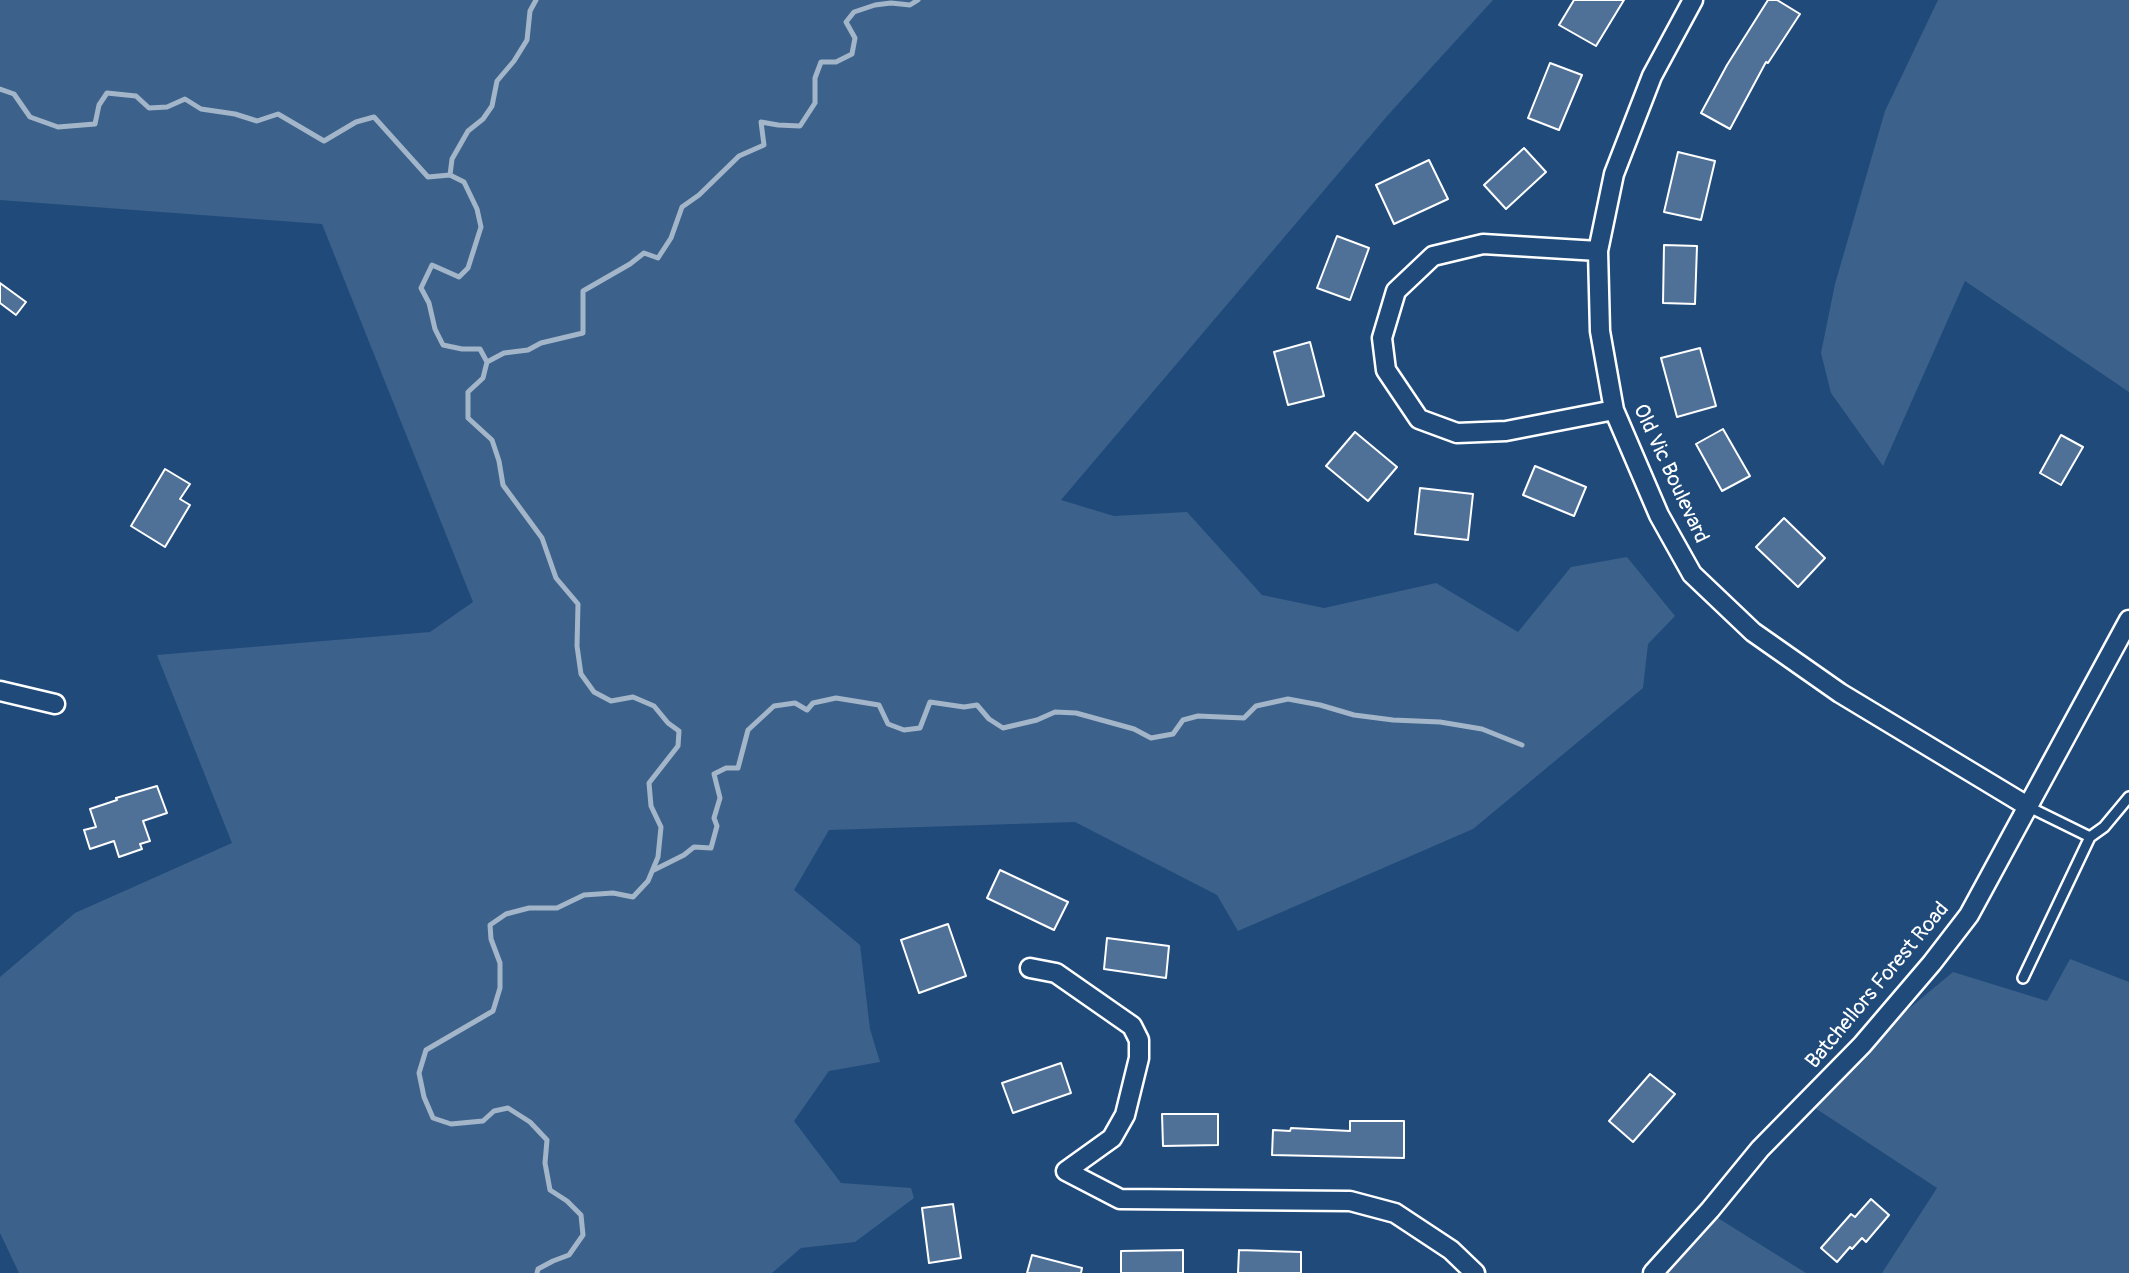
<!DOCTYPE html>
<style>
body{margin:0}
canvas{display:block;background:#1f4a7a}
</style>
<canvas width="2129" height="1273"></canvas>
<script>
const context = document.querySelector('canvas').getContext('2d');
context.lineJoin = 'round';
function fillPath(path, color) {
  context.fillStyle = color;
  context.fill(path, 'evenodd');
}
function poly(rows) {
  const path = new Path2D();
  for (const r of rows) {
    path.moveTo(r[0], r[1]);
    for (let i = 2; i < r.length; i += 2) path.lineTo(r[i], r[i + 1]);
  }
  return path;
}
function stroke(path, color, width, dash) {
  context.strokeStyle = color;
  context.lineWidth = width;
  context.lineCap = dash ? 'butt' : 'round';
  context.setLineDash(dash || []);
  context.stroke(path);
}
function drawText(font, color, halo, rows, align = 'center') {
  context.font = font + ' Pangolin,sans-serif';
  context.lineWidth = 5;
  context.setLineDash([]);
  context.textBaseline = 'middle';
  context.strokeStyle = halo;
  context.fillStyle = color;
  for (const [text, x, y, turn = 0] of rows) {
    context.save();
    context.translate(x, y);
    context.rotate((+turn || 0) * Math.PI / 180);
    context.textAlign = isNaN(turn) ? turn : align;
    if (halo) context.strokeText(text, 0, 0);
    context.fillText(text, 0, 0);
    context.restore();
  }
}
const green = poly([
 [0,0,1493,0,1388,115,1061,500,1114,516,1187,512,1262,595,1324,608,1436,583,1518,632,1571,567,1627,557,1675,616,1648,644,1643,688,1473,829,1238,931,1217,895,1075,822,829,830,794,890,860,945,870,1029,880,1062,829,1071,794,1121,841,1183,911,1188,914,1198,855,1242,801,1248,772,1273,19,1273,0,1233,0,977,75,913,232,843,157,655,430,632,473,602,322,224,0,200],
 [1938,0,2129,0,2129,392,1965,281,1883,466,1831,393,1821,353,1835,284,1885,111],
 [2070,959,2129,982,2129,1273,1882,1273,1937,1188,1812,1106,1864,1046,1953,972,2047,1001],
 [1713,1215,1806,1273,1661,1273]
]);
const stream = poly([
 [0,89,14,94,30,117,58,127,95,124,99,105,107,93,136,96,149,108,167,107,185,99,201,109,235,114,257,121,278,114,324,141,356,122,374,117,428,177,450,175,464,182,477,209,481,227,468,268,459,277,432,265,421,288,429,303,435,329,443,345,462,349,480,349,487,362,483,378,468,392,468,418,492,440,499,461,503,485,542,538,556,578,578,604,577,646,581,674,594,692,611,701,633,697,654,706,668,723,679,731,678,746,649,783,651,806,661,827,658,857,648,881,633,897,613,893,584,895,557,908,529,908,506,914,490,925,491,939,500,963,500,988,493,1011,426,1050,419,1073,424,1097,433,1118,451,1124,483,1121,494,1111,508,1108,530,1122,547,1140,545,1163,550,1190,567,1201,581,1215,583,1235,569,1255,553,1261,538,1269,537,1273],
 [450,175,452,159,468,131,483,119,492,106,497,81,514,61,527,40,530,11,536,0],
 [487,362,504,353,528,350,541,343,583,333,583,291,630,264,644,253,658,258,671,238,682,207,699,195,739,156,764,145,761,122,778,125,800,126,815,103,815,78,821,62,836,62,852,54,855,38,846,22,854,12,875,5,891,3,910,5,918,0],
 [654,870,684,855,694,847,711,848,717,826,714,818,720,798,714,774,726,768,738,768,748,730,774,706,795,703,807,710,813,703,836,698,879,705,888,724,904,730,920,728,930,702,964,707,977,705,989,719,1003,728,1037,720,1055,712,1076,713,1134,729,1151,738,1173,734,1183,720,1198,716,1244,718,1256,706,1288,699,1320,705,1354,715,1393,720,1440,722,1482,729,1522,745]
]);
const building = poly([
 [1574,0,1624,0,1596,46,1559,25,1574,0],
 [1768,0,1777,0,1800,14,1768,63,1766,62,1730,129,1701,113,1727,65,1768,0],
 [1550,63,1582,75,1559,130,1528,118,1550,63],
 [1524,148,1546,172,1506,209,1484,185,1524,148],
 [1678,152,1715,161,1701,220,1664,212,1678,152],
 [1429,160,1448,199,1394,224,1376,185,1429,160],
 [1337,236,1369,248,1350,300,1317,288,1337,236],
 [1664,245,1697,246,1695,304,1663,303,1664,245],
 [0,283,26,302,16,315,0,303,0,283],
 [1310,342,1324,396,1288,405,1274,352,1310,342],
 [1700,348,1716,406,1677,417,1661,358,1700,348],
 [1723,429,1750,476,1722,491,1696,444,1723,429],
 [1355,432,1397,467,1368,501,1326,466,1355,432],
 [2061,435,2083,447,2061,485,2040,473,2061,435],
 [1535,466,1586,487,1574,516,1523,495,1535,466],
 [165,469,190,484,180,499,190,505,165,547,131,526,165,469],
 [1420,488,1473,494,1468,540,1415,534,1420,488],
 [1784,518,1825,558,1798,587,1756,547,1784,518],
 [157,786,167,813,143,821,150,841,140,844,142,849,119,857,114,841,90,849,84,830,96,827,90,809,117,800,116,798,157,786],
 [1000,870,1068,902,1054,930,987,898,1000,870],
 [948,924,966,976,919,993,901,940,948,924],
 [1107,938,1169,946,1166,978,1104,969,1107,938],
 [1061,1063,1071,1093,1013,1113,1002,1083,1061,1063],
 [1650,1074,1675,1094,1633,1142,1609,1121,1650,1074],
 [1162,1114,1218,1114,1218,1145,1163,1146,1162,1114],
 [1350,1121,1404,1121,1404,1158,1272,1155,1273,1130,1290,1131,1291,1128,1350,1131,1350,1121],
 [1871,1199,1889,1215,1866,1242,1862,1238,1852,1249,1850,1247,1837,1262,1821,1248,1851,1214,1855,1217,1871,1199],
 [953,1204,961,1258,929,1263,922,1208,953,1204],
 [1183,1250,1183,1273,1121,1273,1121,1251,1183,1250],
 [1239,1250,1301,1252,1301,1273,1238,1273,1239,1250],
 [1032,1255,1082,1268,1081,1273,1027,1273,1032,1255]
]);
const service = poly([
 [2029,807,2090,837,2104,827,2129,797],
 [2023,978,2090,837]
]);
const minor = poly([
 [1693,0,1652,76,1614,174,1598,251,1600,331,1614,410,1659,515,1692,574,1753,632,1840,693,2029,807],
 [1598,251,1483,244,1433,256,1396,291,1382,338,1386,370,1419,419,1457,433,1506,431,1614,410],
 [0,691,55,704],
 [1030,968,1056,973,1132,1026,1139,1040,1139,1058,1125,1115,1112,1138,1066,1171,1120,1199,1350,1201,1395,1213,1451,1250,1475,1273],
 [1653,1273,1710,1210,1760,1149,1862,1045,1932,963,1969,915,2129,620]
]);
const streetNames = [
 ["Old Vic Boulevard",1670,474,65],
 ["Batchellors Forest Road",1878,986,-50]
];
fillPath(green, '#3c618b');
stroke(stream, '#a3b5c8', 5);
fillPath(building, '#507197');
stroke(building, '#fff', 2);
stroke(service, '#fff', 14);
stroke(minor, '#fff', 23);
stroke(service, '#1f4a7a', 9);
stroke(minor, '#1f4a7a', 18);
drawText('21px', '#fff', '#1f4a7a', streetNames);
</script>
